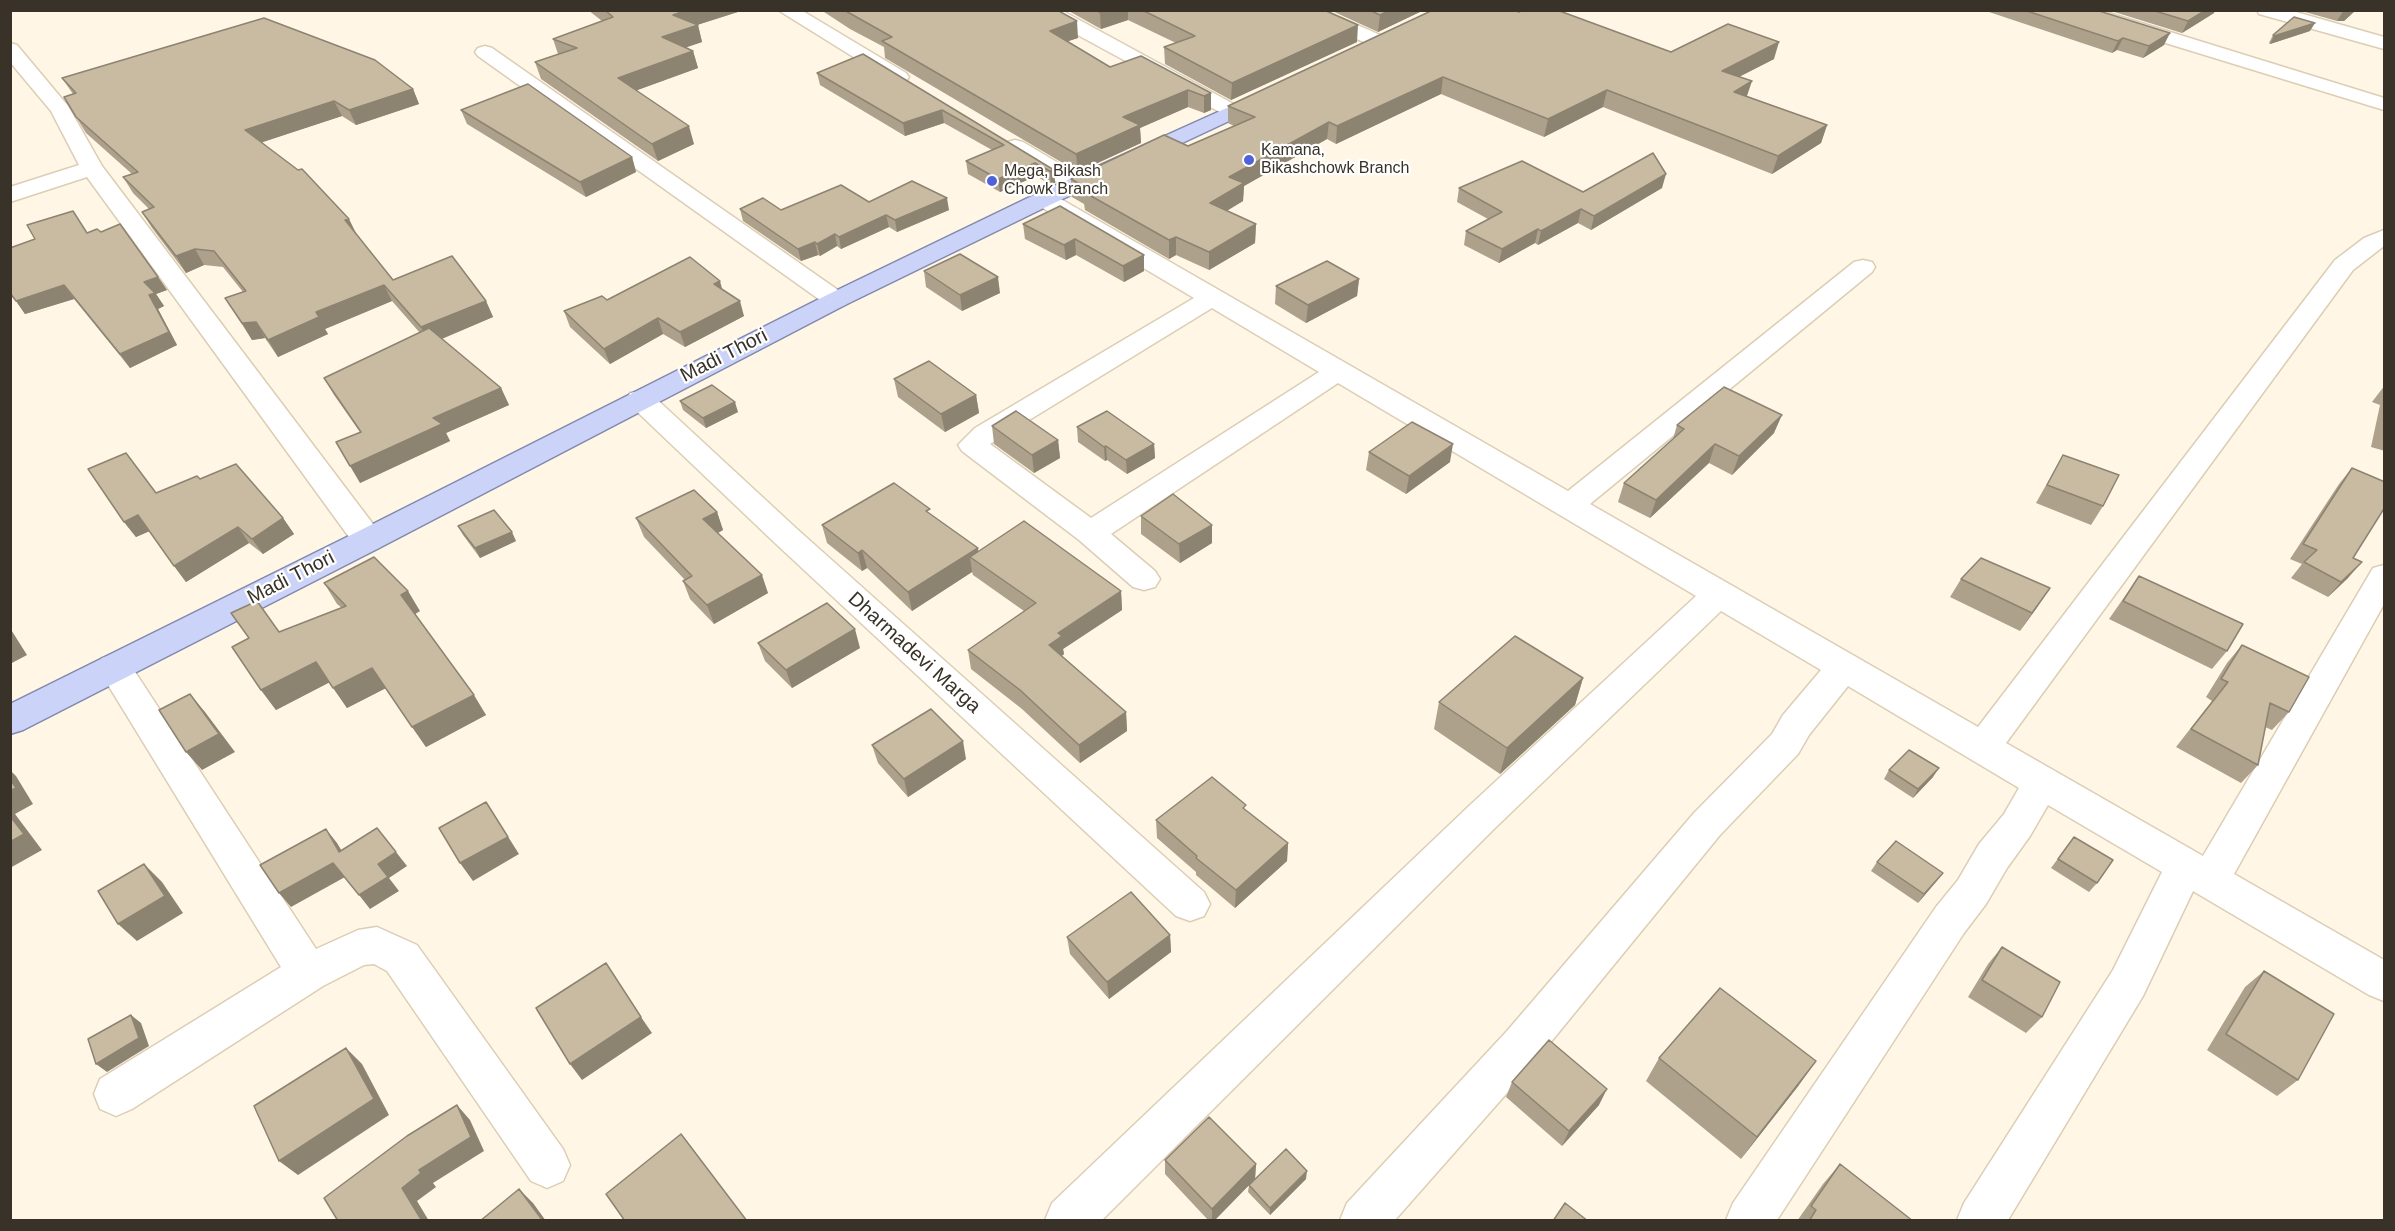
<!DOCTYPE html>
<style>
body{margin:0}
#map{position:relative;width:2395px;height:1231px;overflow:hidden;background:#fff6e6;font-family:Arial,sans-serif}
canvas{display:block}
.frame{position:absolute;inset:0;border:12px solid #383228;pointer-events:none}
</style>
<div id="map">
<canvas width="2395" height="1231"></canvas>
<div class="frame"></div>
</div>
<script>
const context = document.querySelector('canvas').getContext('2d');
context.lineJoin = 'round';
function poly(rows) {
  const path = new Path2D();
  for (const r of rows) {
    path.moveTo(r[0], r[1]);
    for (let i = 2; i < r.length; i += 2) path.lineTo(r[i], r[i + 1]);
  }
  return path;
}
function stroke(path, color, width, dash) {
  context.strokeStyle = color;
  context.lineWidth = width;
  context.lineCap = dash ? 'butt' : 'round';
  context.setLineDash(dash || []);
  context.stroke(path);
}
function fillPath(path, color) {
  context.fillStyle = color;
  context.fill(path, 'evenodd');
}
function drawText(font, color, halo, rows, align = 'center') {
  context.font = font + ' Arial,sans-serif';
  context.lineWidth = 4.5;
  context.setLineDash([]);
  context.textBaseline = 'middle';
  context.strokeStyle = halo;
  context.fillStyle = color;
  for (const [text, x, y, turn = 0] of rows) {
    context.save();
    context.translate(x, y);
    context.rotate((+turn || 0) * Math.PI / 180);
    context.textAlign = isNaN(turn) ? turn : align;
    if (halo) context.strokeText(text, 0, 0);
    context.fillText(text, 0, 0);
    context.restore();
  }
}
const minor = poly([
 [778,10,801,10,906,73,909,77,906,81,899,83,892,81,778,10],
 [1037,10,1061,10,1241,108,1244,112,1241,116,1234,118,1227,116,1039,14,1037,10],
 [1297,10,1323,10,1387,38,1390,42,1387,46,1380,48,1373,46,1299,14,1297,10],
 [2069,10,2099,10,2384,98,2384,110,2071,14,2069,10],
 [2257,10,2289,10,2384,37,2384,49,2259,14,2257,10],
 [10,43,17,45,68,106,102,166,379,532,384,540,379,548,368,551,357,548,87,177,10,202,10,187,79,165,51,111,10,62,10,43],
 [485,46,492,48,845,295,849,300,845,305,836,308,827,305,478,56,475,52,478,48,485,46],
 [1015,140,1023,142,1085,179,1088,184,1085,189,1077,191,1069,189,1007,152,1004,147,1007,142,1015,140],
 [1044,192,1052,194,1568,491,1854,262,1863,260,1872,262,1875,267,1872,272,1590,504,1978,727,2335,260,2364,238,2384,230,2384,246,2353,270,2006,743,2203,856,2373,568,2384,565,2384,604,2234,874,2384,960,2384,1001,2369,995,2193,891,2143,996,2008,1220,1957,1220,1964,1203,2113,970,2162,872,2048,805,2030,836,2007,868,1986,904,1964,933,1777,1220,1726,1220,1733,1203,1936,907,1958,880,1979,844,2004,814,2019,788,1848,686,1809,735,1798,754,1720,835,1537,1059,1395,1220,1340,1220,1347,1203,1507,1031,1694,813,1772,734,1783,715,1821,670,1721,611,1495,828,1102,1220,1045,1220,1052,1203,1469,806,1696,596,1338,383,1111,534,1155,571,1160,579,1155,587,1144,590,1133,587,1079,540,962,451,958,445,975,428,1194,298,1036,204,1032,199,1036,194,1044,192],
 [1212,308,1319,372,1091,518,990,444,1212,308],
 [640,391,650,393,797,529,1204,892,1210,904,1204,916,1190,921,1176,916,775,543,630,405,626,399,630,393,640,391],
 [114,654,126,658,316,949,358,930,377,927,417,945,563,1149,570,1165,563,1181,547,1188,531,1181,387,971,374,964,364,965,323,986,132,1109,116,1116,100,1109,94,1094,100,1079,281,967,97,667,102,658,114,654]
]);
const major = poly([
 [1269,89,1276,91,1279,95,1276,99,1052,204,845,305,379,548,23,730,10,734,10,704,357,532,827,295,1036,194,1269,89]
]);
const wall = poly([
 [588,10,744,10,697,25,698,25,702,42,686,47,693,51,698,68,637,90,694,144,658,161,541,79,535,62,558,54,553,39,602,21],
 [821,10,1057,10,1078,38,1067,41,1110,67,1211,93,1211,110,1204,113,1188,107,1140,128,1141,143,1078,172,885,58,884,47,850,29],
 [1067,10,1324,10,1357,42,1231,100,1165,64,1164,47,1176,43,1128,20,1101,29],
 [1330,10,1424,10,1378,32],
 [1983,10,2096,10,2164,45,2143,58,2117,50,2112,53],
 [2108,10,2215,10,2214,13,2182,33],
 [2306,10,2356,10,2344,21,2337,21,2305,12],
 [1519,12,1671,52,1774,59,1739,77,1747,96,1827,125,1821,143,1772,174,1603,107,1544,137,1441,94,1336,144,1327,139,1244,186,1243,201,1227,211,1256,224,1255,243,1209,270,1176,255,1169,259,1085,210,1084,204,1072,197,1071,179,1188,146,1234,126,1228,123,1228,106],
 [2310,31,2270,44,2269,43,2273,35],
 [863,54,1054,170,1055,183,1051,185,1036,176,1000,192,968,174,966,161,992,150,944,123,905,136,820,85,817,73],
 [62,78,413,89,419,104,356,125,342,116,262,142,357,235,393,280,486,301,493,317,442,339,501,388,509,405,446,433,450,441,360,483,360,432,334,395,324,378,420,333,392,301,325,329,328,334,278,357,265,338,252,340,225,298,243,292,223,267,204,265,186,273,152,228,142,212,149,209,133,193,123,177,132,174,86,133,76,117,73,94],
 [461,110,632,157,636,172,586,197,467,124],
 [1459,188,1583,192,1662,188,1591,230,1578,223,1538,245,1535,243,1499,263,1464,245,1466,231,1488,219,1457,202],
 [869,202,949,210,897,232,889,227,841,249,837,246,820,256,818,255,801,261,743,221,740,209,781,210],
 [1060,206,1144,271,1124,282,1076,255,1066,260,1025,239,1023,224],
 [87,233,158,277,167,290,156,294,164,306,158,309,177,345,130,368,74,299,25,314,16,301],
 [924,271,1000,293,962,311,926,287],
 [1359,279,1357,296,1306,323,1275,304,1276,286],
 [722,289,744,316,685,347,663,334,610,364,570,327,564,311,607,300],
 [894,379,976,395,979,413,945,432,898,397],
 [2385,385,2385,451,2371,447,2380,405,2372,402],
 [680,401,738,412,706,428,683,410],
 [1677,425,1774,433,1732,475,1709,463,1650,518,1618,502,1624,483,1673,439],
 [992,426,1058,440,1060,458,1034,473,994,444],
 [1077,427,1154,444,1155,458,1127,474,1107,460,1105,461,1078,442],
 [1369,452,1450,462,1406,494,1366,470],
 [2063,455,2103,506,2091,525,2036,503],
 [2352,468,2353,558,2348,578,2328,597,2291,578,2302,564,2290,559,2339,484],
 [200,479,283,518,294,534,263,554,249,543,186,582,149,531,136,537,124,522,156,493],
 [717,512,723,530,718,533,768,593,714,624,690,599,683,581,685,580,644,537,636,518],
 [931,515,978,548,978,551,1121,591,1122,610,1063,649,1064,654,1062,656,1126,712,1127,731,1080,763,1022,709,971,669,968,650,1024,611,973,575,972,572,912,611,867,568,862,571,827,543,822,525],
 [1141,516,1212,525,1212,543,1180,563,1141,534],
 [458,526,516,541,480,558,463,535],
 [2139,576,2227,651,2212,669,2109,619],
 [1961,579,2038,606,2020,631,1950,597],
 [324,583,420,611,415,614,486,715,426,747,386,688,347,708,330,682,276,710,261,690,249,638,280,632,342,608,337,604],
 [758,643,860,648,792,688,765,661],
 [2242,645,2289,712,2272,730,2265,727,2258,765,2241,783,2176,747,2212,701,2206,697,2227,663],
 [1583,678,1575,705,1500,774,1434,729,1439,702],
 [872,745,966,759,908,797,878,763],
 [1889,770,1933,777,1913,798,1884,779],
 [1245,810,1288,843,1287,861,1235,908,1196,875,1196,872,1157,838,1156,820],
 [2074,837,2097,883,2089,892,2051,868],
 [1877,862,1943,873,1918,903,1871,871],
 [1170,935,1171,952,1109,999,1070,954,1067,937],
 [2002,947,2042,1017,2026,1033,1968,997,1988,964],
 [2264,971,2298,1080,2277,1096,2207,1050,2245,987],
 [1659,1058,1799,1085,1741,1159,1646,1081],
 [1512,1082,1599,1105,1562,1146,1506,1097],
 [1165,1160,1256,1164,1255,1179,1214,1221,1209,1221,1165,1174],
 [1840,1164,1913,1221,1797,1221,1823,1184],
 [1306,1179,1270,1215,1248,1192,1249,1185]
]);
const shadedWall = poly([
 [687,10,744,10,678,31,673,15],
 [1107,10,1128,10,1128,20,1101,29,1100,13],
 [1390,10,1424,10,1378,32,1380,15],
 [2206,10,2215,10,2214,13,2182,33,2188,21],
 [2344,10,2356,10,2344,21,2337,21],
 [1077,21,1078,38,1051,47,1050,31],
 [2315,23,2310,31,2270,44,2274,36],
 [698,25,702,42,667,54,662,37],
 [1358,25,1357,42,1231,100,1232,83],
 [2170,33,2164,45,2143,58,2149,46],
 [2123,38,2117,50,2112,53,2118,41],
 [1779,42,1774,59,1717,88,1722,71],
 [693,51,698,68,624,95,618,78],
 [1443,77,1441,94,1336,144,1337,126],
 [1752,81,1746,99,1734,92],
 [413,89,419,104,356,125,349,110],
 [1188,90,1188,107,1140,128,1141,143,1078,172,1076,154,1123,117],
 [1607,90,1603,107,1544,137,1548,119],
 [1211,93,1211,110,1204,113,1204,96],
 [334,101,342,116,254,145,245,130],
 [942,110,944,123,905,136,903,123],
 [1329,122,1327,139,1244,186,1243,201,1209,221,1210,203,1229,177],
 [1827,125,1821,143,1772,174,1778,156],
 [689,126,694,144,658,161,652,144],
 [632,157,636,172,586,197,580,182],
 [1035,163,1036,176,1000,192,998,179],
 [1054,170,1055,183,1051,185,1050,171],
 [1666,174,1662,188,1591,230,1594,216],
 [947,198,949,210,897,232,895,220],
 [1581,209,1578,223,1538,245,1541,231],
 [886,215,889,227,841,249,839,237],
 [349,219,357,235,345,220],
 [1256,224,1255,243,1209,270,1209,252],
 [1538,229,1535,243,1499,263,1502,249],
 [835,234,837,246,820,256,817,244],
 [1176,237,1176,255,1169,259,1169,240],
 [1075,239,1076,255,1066,260,1064,245],
 [815,242,818,255,801,261,798,249],
 [195,249,204,265,186,273,176,256],
 [1144,255,1144,271,1124,282,1123,266],
 [158,277,167,290,156,294,164,306,158,309,177,345,130,368,120,354,144,282],
 [998,277,1000,293,962,311,960,295],
 [1359,279,1357,296,1306,323,1308,305],
 [720,281,724,296,714,284],
 [64,285,74,299,25,314,16,301],
 [384,285,392,301,325,329,328,334,278,357,268,340,316,312],
 [486,301,493,317,429,344,421,327],
 [740,301,744,316,685,347,680,332],
 [658,318,663,334,610,364,604,349],
 [256,322,265,338,252,340,242,323],
 [501,388,509,405,446,433,450,441,360,483,350,466,433,418],
 [976,395,979,413,945,432,941,414],
 [735,402,738,412,706,428,703,418],
 [1782,415,1774,433,1732,475,1739,456],
 [1058,440,1060,458,1034,473,1032,455],
 [1154,444,1155,458,1127,474,1126,460],
 [1453,444,1450,462,1406,494,1409,476],
 [1715,444,1709,463,1650,518,1656,500],
 [1106,446,1107,460,1105,461,1104,447],
 [717,512,723,530,710,537,703,519],
 [138,515,150,531,136,537,124,522],
 [283,518,294,534,263,554,252,539],
 [1212,525,1212,543,1180,563,1179,544],
 [238,527,249,543,186,582,174,566],
 [512,532,516,541,480,558,475,548],
 [978,548,980,564,970,557,972,572,912,611,908,592],
 [862,550,867,568,862,571,858,553],
 [2362,562,2348,578,2328,597,2341,582],
 [762,575,768,593,714,624,707,605],
 [2050,588,2038,606,2020,631,2032,613],
 [408,591,420,611,413,615,401,595],
 [1121,591,1122,610,1063,649,1064,654,1051,664,1049,645,1058,633],
 [10,628,27,655,10,664],
 [855,629,860,648,792,688,786,670],
 [316,662,330,682,276,710,261,690],
 [372,668,386,688,347,708,333,688],
 [1583,678,1575,705,1500,774,1507,748],
 [190,694,205,712,235,752,202,770,186,752],
 [474,695,486,715,426,747,412,727],
 [1126,712,1127,731,1080,763,1079,745],
 [963,741,966,759,908,797,904,779],
 [1939,768,1933,777,1913,798,1918,789],
 [10,770,16,776,33,804,15,814,42,850,10,868],
 [486,802,519,854,473,881,460,863],
 [326,829,337,843,351,866,339,852],
 [1288,843,1287,861,1235,908,1236,890],
 [396,852,407,866,389,878,399,891,370,909,359,895,378,864],
 [333,863,345,877,291,907,279,893],
 [144,864,162,882,183,913,137,941,118,924],
 [1943,873,1936,882,1918,903,1924,894],
 [1170,935,1171,952,1109,999,1107,982],
 [131,1015,141,1023,149,1046,107,1072,96,1064],
 [641,1017,652,1033,582,1080,570,1064],
 [346,1048,362,1064,389,1115,298,1175,279,1161],
 [1816,1061,1799,1085,1741,1159,1757,1137],
 [1607,1089,1599,1105,1562,1146,1569,1131],
 [457,1105,470,1120,484,1151,433,1183,436,1187,417,1201,429,1221,422,1221,402,1188,419,1170],
 [1256,1164,1255,1179,1214,1221,1212,1221,1212,1209],
 [1307,1171,1306,1179,1270,1215,1270,1208],
 [519,1189,533,1203,546,1221,543,1221]
]);
const building = poly([
 [605,10,687,10,673,15,698,25,662,37,693,51,618,78,689,126,652,144,535,62,577,48,553,39,613,17,605,10],
 [844,10,1057,10,1077,21,1050,31,1110,67,1141,56,1211,93,1204,96,1188,90,1123,117,1140,125,1076,154,882,41,892,37,844,10],
 [1096,10,1107,10,1100,13,1096,10],
 [1142,10,1324,10,1358,25,1232,83,1164,47,1195,36,1142,10],
 [1369,10,1390,10,1380,15,1369,10],
 [1433,10,1513,10,1519,12,1523,10,1557,10,1671,52,1728,24,1779,42,1722,71,1752,81,1734,92,1827,125,1778,156,1607,90,1548,119,1443,77,1337,126,1329,122,1229,177,1244,183,1210,203,1256,224,1209,252,1176,237,1169,240,1084,192,1089,189,1071,179,1164,135,1188,146,1255,117,1228,106,1433,10],
 [2024,10,2096,10,2170,33,2149,46,2123,38,2118,41,2024,10],
 [2152,10,2206,10,2188,21,2152,10],
 [2294,17,2315,23,2274,36,2273,35,2294,17],
 [264,18,375,60,413,89,349,110,334,101,245,130,298,170,302,169,349,219,345,220,393,280,452,256,486,301,421,327,384,285,316,312,319,317,268,340,256,322,242,323,225,298,246,291,214,251,195,249,176,256,142,212,154,207,123,177,138,172,76,117,64,97,76,93,62,78,264,18],
 [863,54,1054,170,1050,171,1035,163,998,179,966,161,1004,145,942,110,903,123,817,73,863,54],
 [528,84,632,157,580,182,461,110,528,84],
 [1653,153,1666,174,1594,216,1581,209,1541,231,1538,229,1502,249,1466,231,1502,212,1459,188,1522,161,1583,192,1653,153],
 [912,181,947,198,895,220,886,215,839,237,835,234,817,244,815,242,798,249,740,209,763,198,781,210,841,185,869,202,912,181],
 [1060,206,1144,255,1123,266,1075,239,1064,245,1023,224,1060,206],
 [73,211,87,233,97,229,101,232,120,224,158,277,144,282,155,293,149,295,169,332,120,354,64,285,16,301,10,293,10,248,35,239,27,225,73,211],
 [960,254,998,277,960,295,924,271,960,254],
 [690,257,720,281,714,284,740,301,680,332,658,318,604,349,564,311,602,296,607,300,690,257],
 [1327,261,1359,279,1308,305,1276,286,1327,261],
 [429,328,501,388,433,418,442,424,350,466,336,442,361,432,324,378,429,328],
 [929,361,976,395,941,414,894,379,929,361],
 [712,385,735,402,703,418,680,401,712,385],
 [1724,387,1782,415,1739,456,1715,444,1656,500,1624,483,1684,429,1677,425,1724,387],
 [1016,411,1058,440,1032,455,992,426,1016,411],
 [1107,411,1154,444,1126,460,1106,446,1104,447,1077,427,1107,411],
 [1412,422,1453,444,1409,476,1369,452,1412,422],
 [126,453,156,493,197,476,200,479,236,464,283,518,252,539,238,527,174,566,138,515,124,522,88,469,126,453],
 [2063,455,2119,475,2103,506,2047,485,2063,455],
 [2352,468,2385,482,2385,507,2353,558,2362,562,2341,582,2304,562,2317,550,2303,544,2352,468],
 [894,483,930,509,926,511,978,548,908,592,862,550,858,553,822,525,894,483],
 [694,490,717,512,703,519,762,575,707,605,683,581,692,576,636,518,694,490],
 [1173,494,1212,525,1179,544,1141,516,1173,494],
 [494,510,512,532,475,548,458,526,494,510],
 [1024,521,1121,591,1058,633,1062,636,1049,645,1126,712,1079,745,1020,690,968,650,1036,603,970,557,1024,521],
 [374,557,408,591,401,595,474,695,412,727,372,668,333,688,316,662,261,690,232,647,249,638,231,613,257,601,279,632,346,606,324,583,374,557],
 [1981,558,2050,588,2032,613,1961,579,1981,558],
 [2139,576,2243,624,2227,651,2123,601,2139,576],
 [827,603,855,629,786,670,758,643,827,603],
 [1515,636,1583,678,1507,748,1439,702,1515,636],
 [2242,645,2309,677,2289,712,2270,703,2258,765,2191,729,2228,682,2221,679,2242,645],
 [190,694,219,734,186,752,159,710,190,694],
 [931,709,963,741,904,779,872,745,931,709],
 [1909,750,1939,768,1918,789,1889,770,1909,750],
 [1212,777,1246,805,1243,808,1288,843,1236,890,1196,858,1197,856,1156,820,1212,777],
 [10,779,16,788,10,791,10,779],
 [486,802,508,837,460,863,439,828,486,802],
 [10,816,24,834,10,842,10,816],
 [377,828,396,852,378,864,388,877,359,895,333,863,279,893,260,865,326,829,339,852,377,828],
 [2074,837,2113,860,2097,883,2058,859,2074,837],
 [1896,841,1943,873,1924,894,1877,862,1896,841],
 [144,864,165,896,118,924,98,891,144,864],
 [1131,892,1170,935,1107,982,1067,937,1131,892],
 [2002,947,2060,982,2042,1017,1982,980,2002,947],
 [606,963,641,1017,570,1064,536,1008,606,963],
 [2264,971,2334,1014,2298,1080,2226,1034,2264,971],
 [1720,988,1816,1061,1757,1137,1659,1058,1720,988],
 [131,1015,139,1038,96,1064,88,1039,131,1015],
 [1549,1040,1607,1089,1569,1131,1512,1082,1549,1040],
 [346,1048,374,1099,279,1161,254,1106,346,1048],
 [457,1105,471,1137,419,1170,421,1173,402,1188,422,1221,338,1221,324,1198,407,1136,457,1105],
 [1209,1117,1256,1164,1212,1209,1165,1160,1209,1117],
 [681,1134,747,1221,625,1221,606,1194,681,1134],
 [1286,1149,1307,1171,1270,1208,1249,1185,1286,1149],
 [1840,1164,1913,1221,1809,1221,1816,1210,1811,1206,1840,1164],
 [519,1189,543,1221,480,1221,519,1189],
 [1565,1203,1588,1221,1553,1221,1565,1203]
]);
const markers = [
 [1249,160,6,"#5062d7"],
 [992,181,6,"#5062d7"]
];
const farPoinames = [
 ["Kamana,",1261,151],
 ["Bikashchowk Branch",1261,169],
 ["Mega, Bikash",1004,172],
 ["Chowk Branch",1004,190]
];
const streetNames = [
 ["Madi Thori",724,356,-27],
 ["Madi Thori",291,578,-27],
 ["Dharmadevi Marga",914,653,42]
];
stroke(minor, '#dcceb4', 3);
stroke(major, '#8189ad', 3);
fillPath(minor, '#fff');
fillPath(major, '#cbd4f8');
fillPath(wall, '#ada18b');
fillPath(shadedWall, '#8d8371');
fillPath(building, '#c9bba2');
stroke(building, '#8d8371', 1.5);
for (const [x, y, r, color] of markers) {
  const dot = new Path2D();
  dot.arc(x, y, r, 0, 2 * Math.PI);
  context.fillStyle = color;
  context.fill(dot);
  stroke(dot, '#fff', 2);
}
drawText('16px', '#383228', '#fff', farPoinames, 'left');
drawText('20px', '#383228', '#fff', streetNames);
</script>
